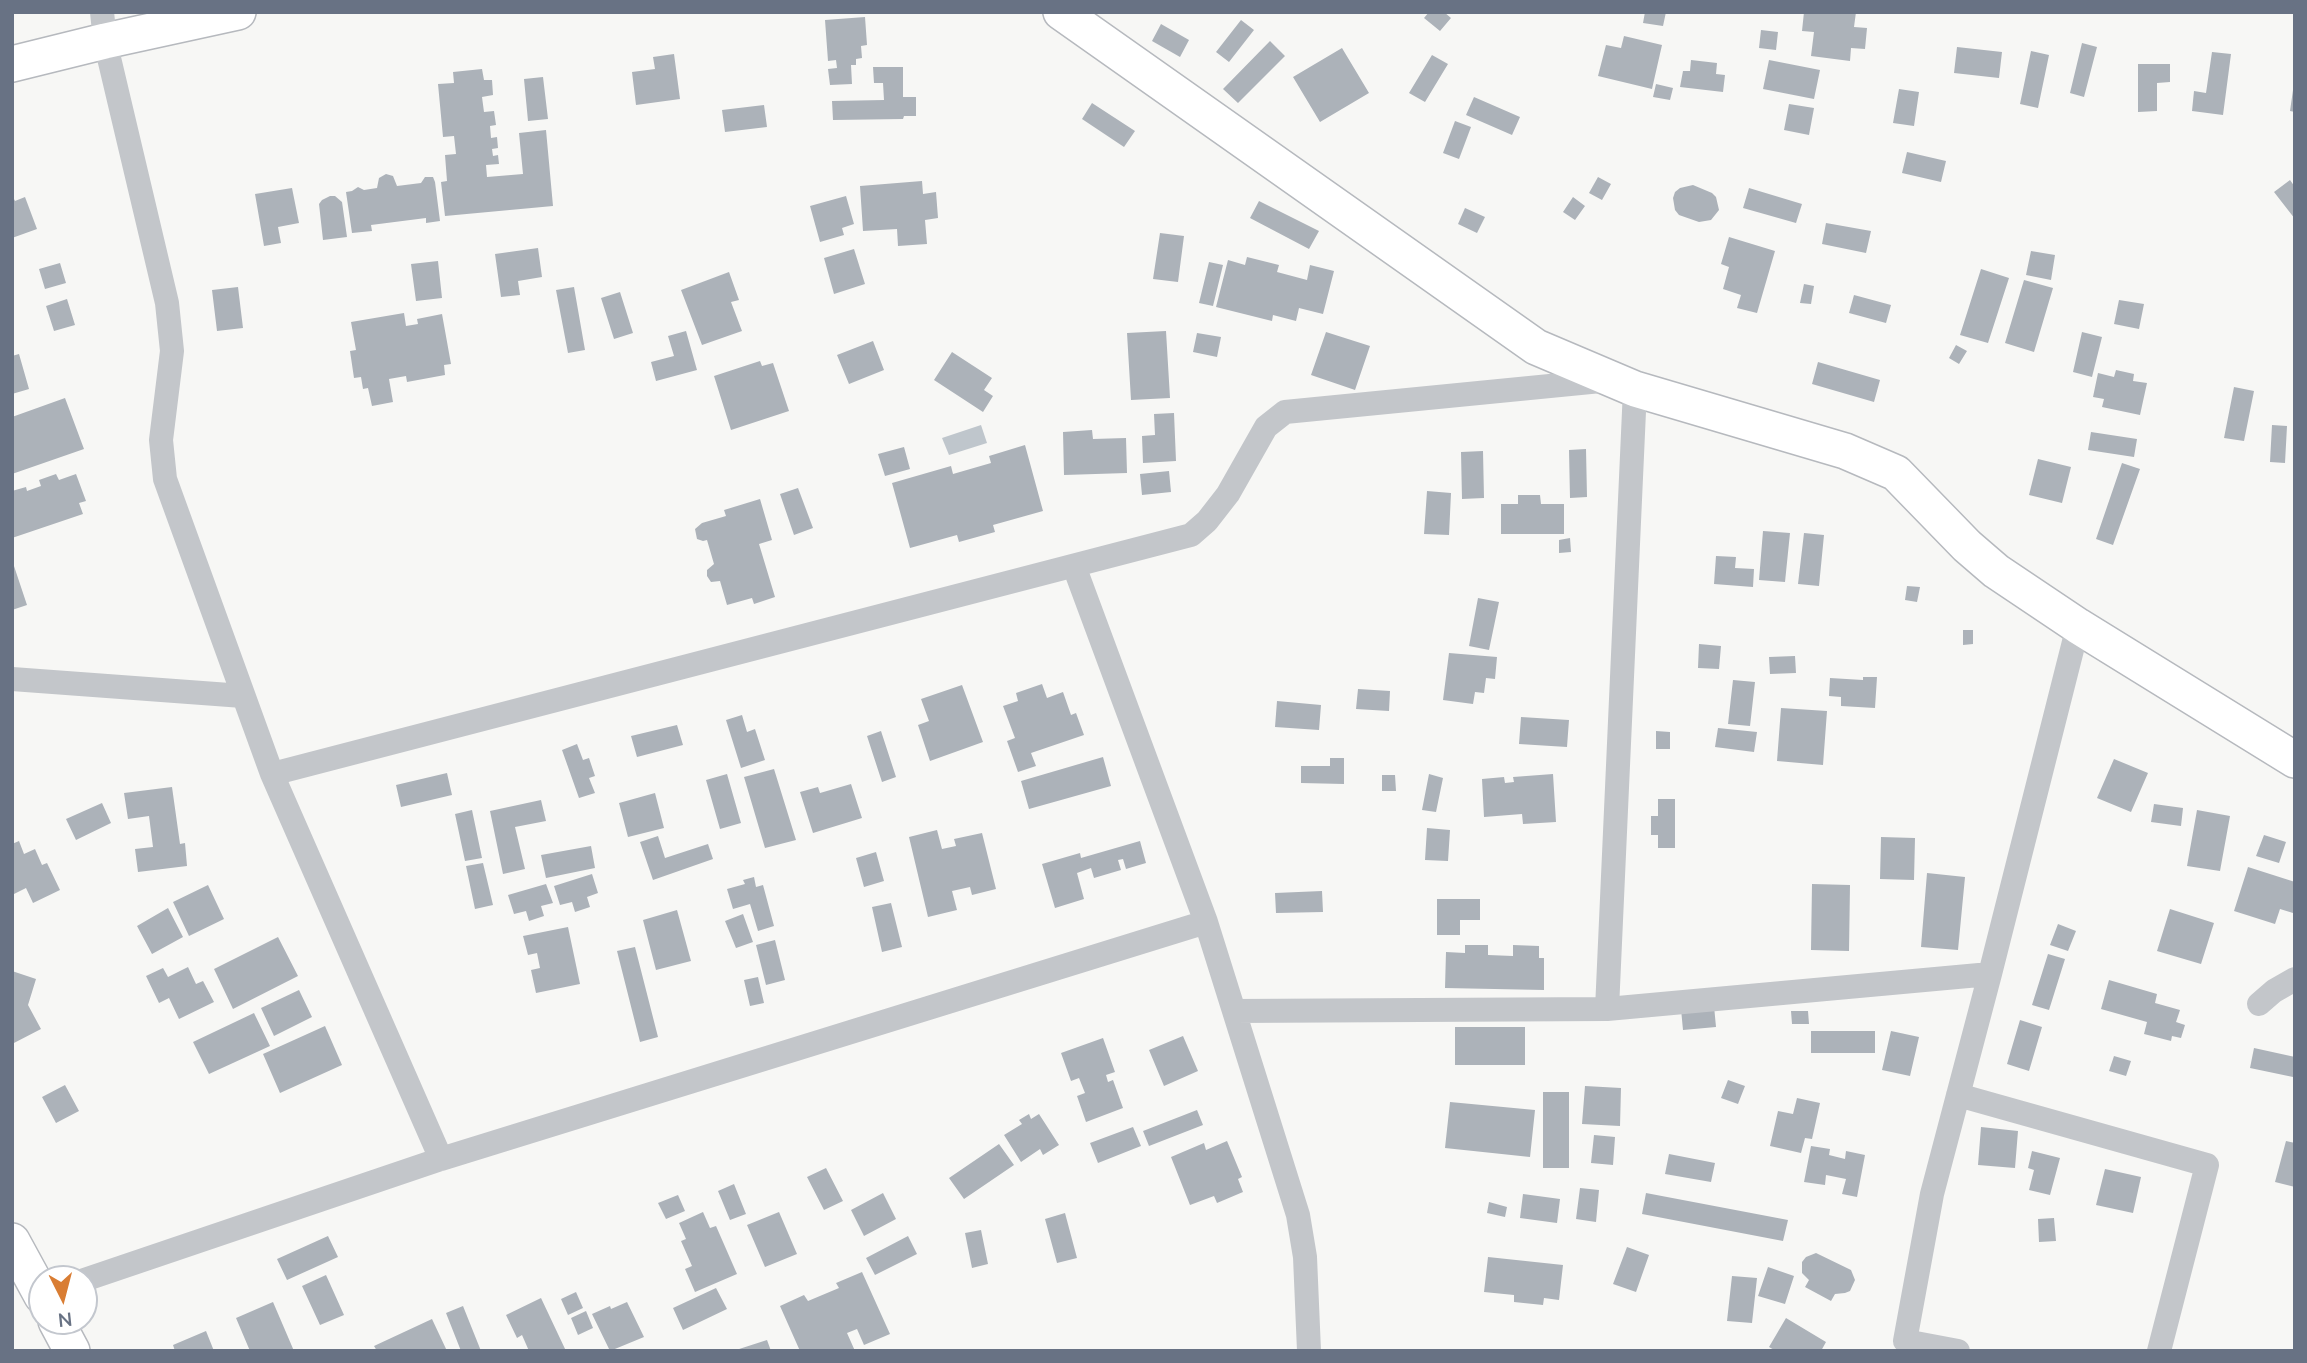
<!DOCTYPE html>
<style>
body{margin:0}
#map{position:relative;width:2307px;height:1363px;overflow:hidden;background:#f7f7f5;font-family:"Nunito Sans",sans-serif}
canvas{display:block}
.frame{position:absolute;inset:0;border:14px solid #687284;pointer-events:none}
.north{position:absolute;left:28px;top:1265px;width:70px;height:70px;box-sizing:border-box;background:#fff;border:2px solid #c3c7ce;border-radius:50%;rotate:174deg;font-size:19px;font-weight:700;line-height:28px;text-align:center;color:#687284}
.north::after{content:'';display:block;margin:auto;width:24px;height:32px;background:#d97d33;clip-path:polygon(50% 0,100% 100%,50% 72%,0 100%)}
</style>
<div id="map">
<canvas width="2307" height="1363"></canvas>
<div class="frame"></div>
<div class="north">N</div>
</div>
<script>
const context = document.querySelector('canvas').getContext('2d');
context.lineJoin = 'round';
function fillPath(path, color) {
  context.fillStyle = color;
  context.fill(path, 'evenodd');
}
function poly(rows) {
  const path = new Path2D();
  for (const r of rows) {
    path.moveTo(r[0], r[1]);
    for (let i = 2; i < r.length; i += 2) path.lineTo(r[i], r[i + 1]);
  }
  return path;
}
function stroke(path, color, width, dash) {
  context.strokeStyle = color;
  context.lineWidth = width;
  context.lineCap = dash ? 'butt' : 'round';
  context.setLineDash(dash || []);
  context.stroke(path);
}
const water = poly([
 [981,425,987,443,949,455,942,438]
]);
const building = poly([
 [1429,12,1444,12,1451,18,1440,31,1424,18],
 [1645,12,1666,12,1663,26,1643,23],
 [1804,12,1856,12,1854,27,1867,28,1865,49,1851,48,1850,61,1811,56,1814,32,1802,31],
 [865,17,867,45,861,46,862,58,856,59,856,65,851,65,852,84,830,85,828,69,837,68,836,60,828,61,825,20],
 [1241,20,1254,30,1229,62,1216,52],
 [1161,24,1189,40,1180,57,1152,41],
 [1761,30,1778,32,1776,50,1759,48],
 [1624,36,1662,45,1652,89,1598,76,1606,45,1621,48],
 [1270,41,1285,56,1238,103,1223,89],
 [2082,43,2097,47,2084,97,2070,93],
 [1957,47,2002,52,1999,78,1954,73],
 [1342,48,1369,93,1320,122,1293,77],
 [2031,51,2049,55,2038,108,2020,104],
 [2212,52,2231,54,2223,115,2192,111,2194,91,2206,93],
 [674,54,680,99,636,105,632,72,655,69,653,57],
 [1432,55,1448,64,1425,102,1409,93],
 [1691,60,1717,63,1716,74,1725,75,1723,92,1680,87,1683,71,1690,71],
 [1769,60,1820,70,1814,99,1763,89],
 [2138,64,2170,64,2170,82,2157,83,2157,111,2138,112],
 [873,67,903,67,903,97,916,97,916,116,904,116,903,119,833,120,832,101,884,100,883,83,874,83],
 [482,69,484,80,492,80,493,95,482,97,484,112,494,111,496,125,490,126,491,138,497,137,498,148,492,149,493,156,498,155,499,164,486,165,487,177,523,174,519,133,546,130,553,206,445,216,441,182,447,181,445,155,456,154,454,136,443,137,438,84,454,83,453,72],
 [543,77,548,119,528,121,524,79],
 [1656,84,1673,88,1670,100,1653,97],
 [1899,89,1919,92,1914,126,1893,123],
 [2293,90,2295,90,2295,112,2290,111],
 [1474,97,1520,117,1512,135,1466,115],
 [1092,103,1135,131,1124,147,1082,119],
 [1789,104,1814,108,1809,135,1784,130],
 [764,105,767,127,725,132,722,110],
 [1455,121,1471,127,1459,159,1443,153],
 [1907,152,1946,161,1941,182,1902,173],
 [386,174,393,176,397,186,421,183,425,177,433,177,435,182,440,221,426,223,426,218,371,225,372,231,352,233,346,192,352,191,358,187,364,190,377,188,379,178],
 [1598,177,1611,184,1602,200,1589,193],
 [2290,180,2295,187,2295,219,2274,192],
 [922,181,923,194,936,192,938,218,925,220,927,244,898,246,897,229,863,231,860,186],
 [1693,185,1712,193,1716,197,1719,210,1711,220,1699,222,1679,215,1675,210,1673,198,1675,192,1680,188],
 [292,188,299,223,278,227,281,243,264,246,255,194],
 [1749,188,1802,204,1796,223,1743,208],
 [12,195,15,201,25,197,37,229,12,238],
 [330,196,335,196,342,202,347,237,323,240,319,204,322,200],
 [846,196,854,224,842,228,844,235,820,242,810,206],
 [1573,197,1585,206,1575,220,1563,212],
 [1259,201,1319,231,1309,249,1250,218],
 [1465,208,1485,217,1477,233,1458,224],
 [1826,223,1871,231,1866,253,1822,244],
 [1160,233,1184,236,1178,282,1153,279],
 [1729,237,1775,251,1757,313,1737,308,1741,295,1723,289,1729,267,1721,264],
 [538,248,542,277,518,281,520,295,501,297,495,254],
 [854,249,865,284,834,294,824,258],
 [2031,251,2055,255,2051,280,2026,275],
 [1247,257,1279,265,1277,272,1307,280,1310,265,1334,271,1323,314,1299,308,1296,321,1273,315,1272,321,1216,307,1228,260,1245,265],
 [438,261,442,298,416,301,411,264],
 [1209,262,1223,265,1213,306,1199,303],
 [60,263,66,283,45,289,39,269],
 [1981,269,2009,278,1988,343,1960,335],
 [729,272,739,300,731,302,742,331,702,345,681,290],
 [2024,280,2053,288,2034,352,2005,343],
 [1804,284,1814,286,1811,304,1800,303],
 [238,287,243,328,217,331,212,290],
 [574,287,585,350,568,353,556,290],
 [620,292,633,333,614,339,601,298],
 [1854,295,1891,305,1886,323,1849,313],
 [67,299,75,325,54,331,46,306],
 [2119,300,2144,304,2139,329,2114,324],
 [404,313,406,326,418,324,417,319,442,314,451,364,444,365,445,375,407,382,406,376,389,379,393,402,372,406,368,388,363,389,361,377,354,378,350,351,356,350,351,322],
 [686,331,697,370,656,381,651,362,674,356,668,336],
 [1166,331,1170,398,1131,400,1127,333],
 [1326,332,1370,346,1355,390,1311,375],
 [2082,332,2102,337,2092,377,2073,372],
 [1197,333,1221,337,1217,357,1193,352],
 [873,341,884,370,849,384,837,355],
 [1956,345,1967,351,1959,364,1949,358],
 [952,352,992,378,984,390,993,396,983,412,934,380],
 [19,354,29,389,12,394,12,356],
 [760,361,762,366,773,363,789,411,731,430,714,376],
 [1818,362,1880,380,1874,402,1812,384],
 [2116,370,2134,374,2133,381,2147,383,2140,415,2102,407,2104,399,2093,397,2098,373,2114,377],
 [2234,387,2254,391,2244,441,2224,438],
 [65,398,84,449,12,474,12,417],
 [1174,413,1176,461,1143,463,1142,436,1155,435,1154,414],
 [2272,425,2287,426,2285,463,2270,462],
 [1092,430,1093,439,1126,438,1127,473,1064,475,1063,432],
 [2091,432,2137,439,2134,457,2088,450],
 [1025,445,1043,511,993,525,995,532,959,542,957,535,910,548,892,483,951,466,953,474,991,463,989,456],
 [904,447,910,469,885,476,878,454],
 [1586,449,1587,497,1570,498,1569,450],
 [1483,451,1484,498,1462,499,1461,452],
 [2038,459,2071,467,2062,503,2029,495],
 [2122,463,2140,469,2113,545,2096,539],
 [1169,471,1171,492,1142,495,1140,474],
 [56,474,59,480,76,474,86,501,79,503,83,514,12,538,12,491,26,487,27,491,41,486,39,480],
 [798,488,813,528,794,535,780,494],
 [1427,491,1451,493,1449,535,1424,534],
 [1518,495,1540,495,1541,504,1564,504,1564,534,1501,534,1501,504,1518,504],
 [760,499,772,540,759,544,775,597,754,604,752,598,727,605,720,581,711,582,707,576,707,570,714,564,707,540,703,541,697,539,695,529,702,523,726,516,724,510],
 [1763,531,1790,533,1785,582,1759,580],
 [1804,533,1824,535,1819,586,1798,584],
 [1570,538,1571,552,1559,553,1559,540],
 [1716,556,1736,557,1735,568,1754,569,1753,587,1714,584],
 [12,560,27,605,12,610],
 [1907,586,1920,587,1917,602,1905,600],
 [1478,598,1499,602,1489,650,1469,646],
 [1963,630,1973,630,1973,644,1963,645],
 [1699,644,1721,646,1719,669,1698,668],
 [1449,653,1497,657,1495,679,1486,678,1484,693,1475,692,1473,704,1443,700],
 [1795,656,1796,673,1770,674,1769,657],
 [1863,677,1877,677,1875,708,1841,706,1841,697,1829,696,1830,678,1863,680],
 [1733,680,1755,682,1750,726,1728,724],
 [1042,684,1047,698,1063,692,1071,715,1076,713,1084,735,1031,753,1036,766,1018,772,1007,741,1015,738,1003,706,1018,701,1016,693],
 [962,685,983,742,930,761,918,725,929,721,921,699],
 [1358,689,1390,691,1389,711,1356,709],
 [1277,701,1321,705,1319,730,1275,727],
 [1781,708,1827,711,1823,765,1777,761],
 [742,715,747,732,755,729,765,760,741,768,726,720],
 [1521,717,1569,720,1567,747,1519,744],
 [677,725,683,745,637,757,631,736],
 [1718,728,1757,732,1754,752,1715,747],
 [881,731,896,777,882,782,867,736],
 [1656,731,1670,732,1670,749,1656,749],
 [577,744,583,760,589,758,595,776,589,778,595,793,579,798,562,750],
 [1103,757,1111,786,1029,809,1021,781],
 [1330,758,1344,758,1344,784,1301,783,1301,766,1330,766],
 [2114,759,2148,773,2131,812,2097,798],
 [774,769,796,840,765,848,744,777],
 [447,773,452,795,401,807,396,785],
 [727,774,741,823,720,829,706,780],
 [1429,774,1443,778,1436,812,1422,810],
 [1553,774,1556,822,1523,824,1522,814,1484,817,1482,779,1504,777,1505,783,1514,782,1513,777],
 [1382,775,1395,775,1396,791,1382,791],
 [851,784,862,818,813,833,800,792,818,787,820,793],
 [172,787,180,844,185,843,187,866,138,872,135,849,153,847,149,816,128,819,124,793],
 [655,793,664,828,628,837,619,803],
 [1658,799,1675,799,1675,848,1658,848,1658,835,1651,835,1651,816,1658,816],
 [541,800,546,821,515,827,525,869,503,874,490,811],
 [102,803,111,823,76,840,66,819],
 [2154,804,2183,808,2181,826,2151,822],
 [472,810,482,858,465,861,455,814],
 [2197,810,2230,816,2220,871,2187,866],
 [1427,828,1450,830,1448,861,1425,860],
 [937,830,942,849,956,846,954,839,982,833,996,889,972,895,970,887,952,891,957,910,928,917,909,837],
 [2264,835,2286,842,2279,863,2256,856],
 [658,836,665,858,708,844,713,859,653,880,640,842],
 [1881,837,1915,838,1914,880,1880,879],
 [19,841,24,854,35,849,42,865,47,863,60,890,33,903,26,888,12,895,12,844],
 [1140,841,1146,863,1126,869,1123,859,1118,860,1121,870,1094,878,1091,868,1077,873,1084,899,1055,908,1042,864,1080,853,1081,858],
 [591,846,595,868,546,878,541,855],
 [876,852,884,881,864,887,856,858],
 [483,863,493,905,475,909,466,866],
 [2248,867,2295,882,2295,906,2293,913,2280,909,2275,924,2234,911],
 [1927,873,1965,877,1958,950,1921,947],
 [592,874,598,893,587,897,590,907,575,912,572,902,560,905,554,886],
 [754,877,756,887,763,885,774,926,758,931,750,904,733,909,727,889,745,884,743,880],
 [546,884,553,903,541,906,544,916,529,921,526,911,514,914,508,895],
 [1812,884,1850,885,1849,951,1811,950],
 [208,885,224,919,189,936,173,902],
 [1322,891,1323,912,1276,913,1275,893],
 [1437,899,1480,899,1480,920,1460,920,1460,935,1437,935],
 [891,903,902,947,882,952,872,907],
 [168,908,183,937,152,954,137,926],
 [2170,909,2214,923,2201,964,2157,951],
 [677,910,691,961,656,970,643,920],
 [743,914,753,942,736,948,725,921],
 [2058,924,2076,931,2068,951,2050,945],
 [568,927,580,984,536,993,531,970,540,968,537,953,528,955,523,936],
 [278,937,298,976,233,1009,214,969],
 [775,940,785,980,766,985,756,945],
 [1465,945,1488,945,1488,955,1513,956,1513,945,1539,946,1539,958,1544,958,1544,990,1445,988,1446,952,1465,953],
 [635,947,658,1037,640,1042,617,951],
 [2048,954,2065,959,2049,1010,2032,1005],
 [188,967,196,984,203,981,214,1002,179,1019,169,998,159,1003,146,976,163,968,168,977],
 [12,971,36,979,28,1005,41,1029,12,1044],
 [758,977,764,1003,750,1006,744,980],
 [2109,980,2157,994,2155,1003,2180,1010,2176,1022,2185,1025,2181,1038,2172,1036,2171,1041,2144,1034,2147,1022,2101,1009],
 [299,990,312,1017,274,1036,261,1008],
 [1714,1006,1716,1027,1683,1030,1681,1009],
 [1791,1011,1808,1011,1809,1024,1792,1024],
 [254,1013,270,1046,209,1074,193,1042],
 [2020,1020,2042,1027,2029,1071,2007,1064],
 [325,1026,342,1065,280,1093,263,1054],
 [1455,1027,1525,1027,1525,1065,1455,1065],
 [1811,1031,1875,1031,1875,1053,1811,1053],
 [1891,1031,1919,1037,1910,1076,1882,1070],
 [1183,1036,1198,1071,1164,1086,1149,1050],
 [1103,1038,1115,1072,1106,1075,1108,1082,1113,1080,1123,1108,1086,1122,1077,1096,1085,1093,1079,1078,1071,1081,1061,1053],
 [2254,1048,2295,1057,2293,1077,2250,1068],
 [2114,1056,2131,1061,2126,1076,2109,1071],
 [1728,1080,1745,1086,1738,1104,1721,1098],
 [65,1085,79,1111,56,1123,42,1097],
 [1585,1086,1621,1088,1620,1126,1582,1124],
 [1543,1092,1569,1092,1569,1168,1543,1168],
 [1797,1098,1820,1103,1812,1139,1805,1138,1801,1153,1770,1146,1778,1111,1793,1114],
 [1450,1102,1535,1110,1530,1157,1445,1148],
 [1197,1110,1203,1125,1149,1146,1143,1131],
 [1029,1114,1031,1119,1039,1114,1059,1145,1043,1155,1040,1149,1021,1162,1004,1135,1022,1124,1019,1120],
 [1133,1127,1141,1146,1098,1163,1090,1143],
 [1981,1127,2018,1131,2015,1168,1978,1165],
 [1594,1135,1615,1137,1613,1165,1591,1163],
 [1227,1141,1242,1177,1238,1179,1243,1192,1217,1203,1214,1196,1190,1205,1171,1157,1204,1143,1206,1150],
 [2286,1141,2295,1143,2295,1187,2275,1182],
 [999,1144,1014,1165,964,1199,949,1178],
 [1811,1146,1830,1149,1829,1155,1845,1159,1846,1151,1865,1155,1857,1197,1842,1194,1846,1179,1826,1175,1825,1185,1804,1182],
 [2032,1151,2060,1158,2050,1195,2029,1190,2034,1170,2028,1168],
 [1669,1154,1715,1163,1711,1182,1665,1174],
 [826,1168,843,1201,824,1210,807,1177],
 [2105,1169,2141,1177,2133,1213,2096,1205],
 [734,1184,746,1214,730,1220,718,1191],
 [1580,1188,1599,1190,1596,1222,1576,1219],
 [883,1193,896,1219,864,1236,851,1210],
 [1646,1193,1788,1220,1783,1241,1642,1214],
 [1523,1194,1560,1199,1557,1223,1520,1218],
 [678,1195,685,1211,666,1219,658,1203],
 [1489,1202,1507,1207,1505,1217,1487,1213],
 [703,1212,710,1228,716,1226,737,1274,695,1292,685,1269,692,1266,681,1241,686,1239,679,1223],
 [779,1212,797,1254,765,1267,747,1225],
 [1065,1213,1077,1258,1057,1263,1045,1219],
 [2054,1218,2056,1241,2039,1242,2038,1219],
 [981,1230,988,1264,972,1268,965,1233],
 [328,1236,338,1257,287,1280,277,1259],
 [908,1236,917,1254,875,1275,866,1258],
 [1627,1247,1649,1255,1636,1292,1613,1284],
 [1816,1253,1851,1270,1855,1280,1850,1291,1845,1293,1835,1294,1831,1301,1805,1287,1809,1280,1802,1273,1802,1262,1806,1257],
 [1488,1257,1563,1265,1559,1300,1544,1298,1543,1305,1514,1302,1514,1295,1484,1292],
 [1768,1267,1794,1276,1785,1304,1758,1296],
 [862,1272,890,1334,864,1345,857,1329,847,1333,855,1351,800,1351,780,1306,804,1295,808,1301,839,1288,836,1283],
 [326,1275,344,1315,320,1325,302,1286],
 [1732,1276,1757,1278,1752,1323,1727,1321],
 [716,1288,727,1309,683,1330,673,1308],
 [576,1292,583,1308,568,1315,561,1299],
 [541,1298,566,1351,529,1351,522,1335,517,1338,506,1315],
 [273,1302,294,1351,250,1351,236,1318],
 [627,1302,644,1337,610,1351,592,1314,610,1306,611,1309],
 [463,1306,481,1351,461,1351,446,1313],
 [586,1311,593,1328,578,1335,571,1318],
 [1786,1318,1826,1342,1821,1351,1776,1351,1769,1347],
 [432,1319,447,1351,377,1351,374,1346],
 [206,1331,214,1351,175,1351,173,1345],
 [767,1340,771,1351,736,1351,736,1350]
]);
const street = poly([
 [102,12,105,41,167,303,172,351,161,440,165,479,272,774,441,1159],
 [1074,566,1206,922,1298,1215,1305,1257,1309,1351],
 [12,679,243,696],
 [272,774,1191,535,1207,521,1228,494,1266,427,1285,412,1611,380],
 [2259,1004,2274,991,2295,979],
 [1607,1009,1635,389],
 [1234,1011,1607,1009,1990,974],
 [1958,1095,2207,1165,2159,1351],
 [84,1280,441,1159,1206,922],
 [1958,1351,1905,1341,1932,1194,1990,974,2078,626]
]);
const secondary = poly([
 [1061,12,1536,347,1635,389,1845,451,1896,473,1967,546,1996,571,2078,626,2295,760],
 [12,64,105,41,238,12],
 [12,1241,42,1296],
 [56,1321,72,1351]
]);
fillPath(water, '#bfc6cc');
fillPath(building, '#acb2b9');
stroke(secondary, '#b6b9be', 38);
stroke(street, '#c3c6ca', 24);
stroke(secondary, '#fff', 35);
</script>
